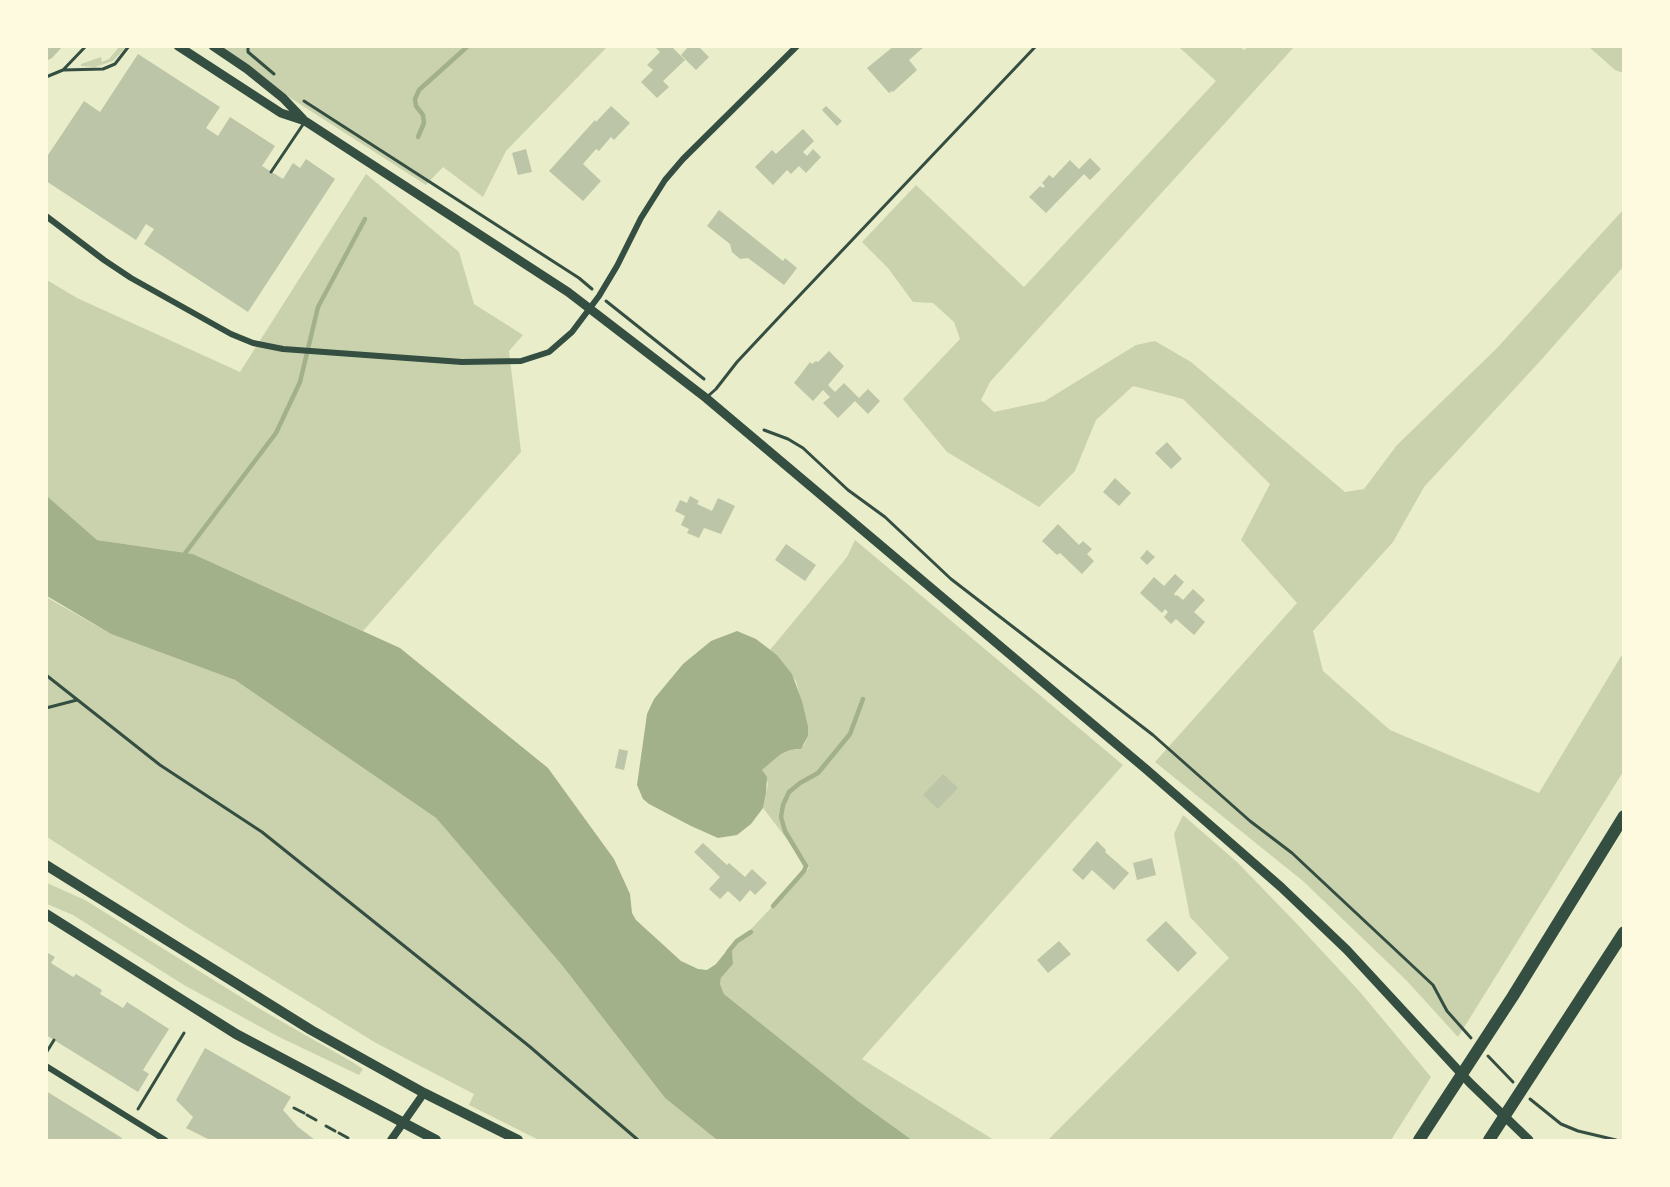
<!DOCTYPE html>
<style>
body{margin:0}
#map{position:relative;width:1670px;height:1187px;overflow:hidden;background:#e9edc9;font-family:Karla,sans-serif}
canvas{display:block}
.frame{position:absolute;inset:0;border:48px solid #fefae0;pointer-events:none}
</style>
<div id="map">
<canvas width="1670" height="1187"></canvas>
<div class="frame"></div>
</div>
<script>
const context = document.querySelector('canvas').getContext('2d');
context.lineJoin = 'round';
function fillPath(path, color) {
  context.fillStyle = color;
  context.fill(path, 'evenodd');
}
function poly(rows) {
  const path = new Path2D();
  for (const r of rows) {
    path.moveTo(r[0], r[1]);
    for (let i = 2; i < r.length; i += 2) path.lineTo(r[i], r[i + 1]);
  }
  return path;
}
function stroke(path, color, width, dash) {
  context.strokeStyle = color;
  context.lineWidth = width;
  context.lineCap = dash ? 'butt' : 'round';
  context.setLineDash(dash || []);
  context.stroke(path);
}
const green = poly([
 [119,47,126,47,113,61,95,67,81,66,81,64,101,57,102,62,109,59],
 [211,47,607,47,506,151,483,197,443,167,426,185],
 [1179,47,1240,47,1244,50,1248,47,1294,47,990,382,981,400,994,412,1045,401,1136,345,1155,341,1191,362,1345,492,1364,489,1397,445,1496,349,1623,210,1623,267,1542,359,1424,487,1393,542,1313,631,1323,671,1390,730,1539,793,1623,653,1623,772,1458,1037,1406,980,1303,881,1155,762,1297,603,1241,540,1270,484,1183,399,1133,386,1096,420,1075,471,1039,507,947,452,903,399,960,339,954,322,933,303,913,302,888,268,862,242,916,185,1024,287,1216,81],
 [1589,47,1623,47,1623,73,1615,70],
 [366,174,459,252,474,304,523,335,509,351,521,452,363,631,193,554,97,540,47,496,47,280,77,298,240,372],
 [855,540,1123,765,862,1059,994,1140,912,1140,858,1101,724,994,720,984,721,978,733,964,732,949,809,868,763,808,768,784,762,770,781,754,790,750,798,750,804,745,808,736,808,726,796,681,777,655,770,650,847,557],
 [46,597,111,634,235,680,436,818,561,964,665,1098,717,1140,539,1140,469,1105,474,1094,376,1043,190,929,47,837],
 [1183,815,1238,863,1296,923,1360,992,1431,1077,1391,1140,1048,1140,1229,958,1190,917,1174,834],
 [47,883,85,900,260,1009,354,1063,363,1069,359,1075,277,1036,226,1008,184,985,73,915,47,904]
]);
const water = poly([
 [47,496,97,540,193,554,400,648,548,768,614,859,630,894,632,913,636,920,681,961,698,969,707,970,716,964,728,949,732,949,733,964,721,978,720,984,724,994,858,1101,912,1140,717,1140,665,1098,561,964,436,818,235,680,111,634,47,596],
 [737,631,756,639,777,655,792,674,802,701,808,726,808,736,801,749,790,750,781,754,762,770,767,777,766,793,763,808,751,824,737,835,718,838,691,826,649,804,643,799,637,785,647,714,654,699,683,664,711,641]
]);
const stream = poly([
 [418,137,424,123,423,115,416,106,415,99,419,90,468,46],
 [183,556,276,433,300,382,318,307,365,219],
 [773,906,804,871,806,866,785,831,781,817,783,805,789,792,800,783,818,773,850,734,863,699],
 [728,952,737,941,751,932]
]);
const building = poly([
 [46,46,63,46,52,58,46,61],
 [654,46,671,46,685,60,663,81,669,87,657,98,641,82,653,70,647,65,660,52],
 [689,46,698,46,709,57,696,70,681,55],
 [894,46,925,46,909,60,917,70,893,92,892,91,889,93,867,68],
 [138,54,220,107,206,128,218,136,230,117,275,146,262,166,283,179,293,163,300,168,306,159,335,179,248,312,144,244,154,229,146,224,136,240,46,181,46,158,84,101,100,112],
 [611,106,630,123,614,140,611,137,599,151,596,149,583,164,601,181,583,201,549,171,595,120,596,122],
 [826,106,842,121,837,126,822,110],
 [803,129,814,141,803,152,807,156,813,149,821,157,806,173,799,166,791,174,787,170,773,185,755,167,772,150,776,154],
 [526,149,532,172,518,175,512,153],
 [1090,158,1101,169,1090,180,1084,174,1046,213,1029,197,1040,186,1043,188,1045,186,1042,183,1049,175,1053,178,1070,160,1079,169],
 [719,210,783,261,785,258,797,268,784,285,748,258,740,259,732,252,730,244,707,226],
 [829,351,844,366,828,385,835,392,844,383,859,398,868,389,880,401,868,414,855,401,838,418,823,403,830,397,823,390,813,401,794,383,810,362,812,364,816,361,818,362],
 [1167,442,1182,459,1171,469,1155,453],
 [1115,478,1131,493,1119,506,1103,492],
 [690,496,699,501,697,504,712,511,718,498,735,506,721,534,704,528,699,538,687,533,689,529,681,525,685,516,675,511,680,500,687,503],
 [1058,524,1079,545,1083,541,1092,549,1087,554,1094,561,1082,574,1060,553,1057,555,1042,541],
 [786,544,816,565,805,581,775,560],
 [1147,550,1155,557,1147,565,1140,558],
 [1175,574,1184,582,1174,594,1176,596,1177,595,1183,600,1193,589,1205,600,1194,612,1205,622,1194,635,1176,619,1171,624,1164,617,1168,612,1165,609,1162,613,1140,593,1154,577,1164,586],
 [619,749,628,751,624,770,615,768],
 [943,774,958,788,938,809,923,795],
 [1097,841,1106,850,1105,852,1129,873,1114,890,1092,870,1083,880,1072,870],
 [703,843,727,865,729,863,745,877,752,869,767,883,755,895,750,890,740,902,728,891,720,899,709,889,720,877,694,852],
 [1152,858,1156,875,1137,880,1133,863],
 [1166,921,1197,953,1178,972,1146,940],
 [1059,941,1071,954,1048,973,1037,960],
 [46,952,55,957,51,963,73,977,76,974,102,990,100,994,123,1008,127,1002,169,1029,143,1070,149,1074,138,1092,46,1035],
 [205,1048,291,1097,283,1110,298,1127,315,1140,210,1140,186,1128,193,1117,176,1100],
 [46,1091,122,1138,121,1140,46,1140]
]);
const path = poly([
 [248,46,248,52,274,74],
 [63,70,103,69,115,64,129,46],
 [46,77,63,70,86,46],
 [304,101,579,278,592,289],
 [606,301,704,379],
 [764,430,788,439,803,448,848,490,885,517,951,579,1153,735,1250,821,1292,853,1433,985,1447,1011,1471,1038],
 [46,675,160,765,262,832,529,1046,638,1140],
 [46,708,77,700],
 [46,1053,54,1040],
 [1488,1056,1513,1082],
 [1530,1099,1561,1124,1578,1131,1616,1140],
 [294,1108,304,1113],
 [138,1109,184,1033],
 [307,1115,316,1120],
 [326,1126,335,1131],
 [339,1133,348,1138]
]);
const service = poly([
 [271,172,304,123],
 [707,397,716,389,737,362,782,314,1036,46]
]);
const minor = poly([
 [46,216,104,260,131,278,231,334,253,343,283,349,462,362,521,361,549,352,572,332,599,296,617,266,641,218,665,180,683,159,797,46],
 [46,1066,165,1140]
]);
const tertiary = poly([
 [391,1140,424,1093]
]);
const secondary = poly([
 [178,46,281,113,305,121,568,292,706,398,1147,770,1281,887,1347,950,1470,1083,1529,1140],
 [213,46,247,69,283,98,303,119]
]);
const primary = poly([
 [46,865,311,1030,424,1093,518,1140],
 [46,914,236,1034,436,1140]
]);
const motorway = poly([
 [1419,1140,1513,996,1624,816],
 [1489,1140,1624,932]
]);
fillPath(green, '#cad2ad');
fillPath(water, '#a3b18a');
stroke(stream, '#a3b18a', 4.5);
fillPath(building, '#bcc5a7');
stroke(path, '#344e41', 3);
stroke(service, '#344e41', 3);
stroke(minor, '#344e41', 6);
stroke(tertiary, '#344e41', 8);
stroke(secondary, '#344e41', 9);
stroke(primary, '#344e41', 10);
stroke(motorway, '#344e41', 12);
</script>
